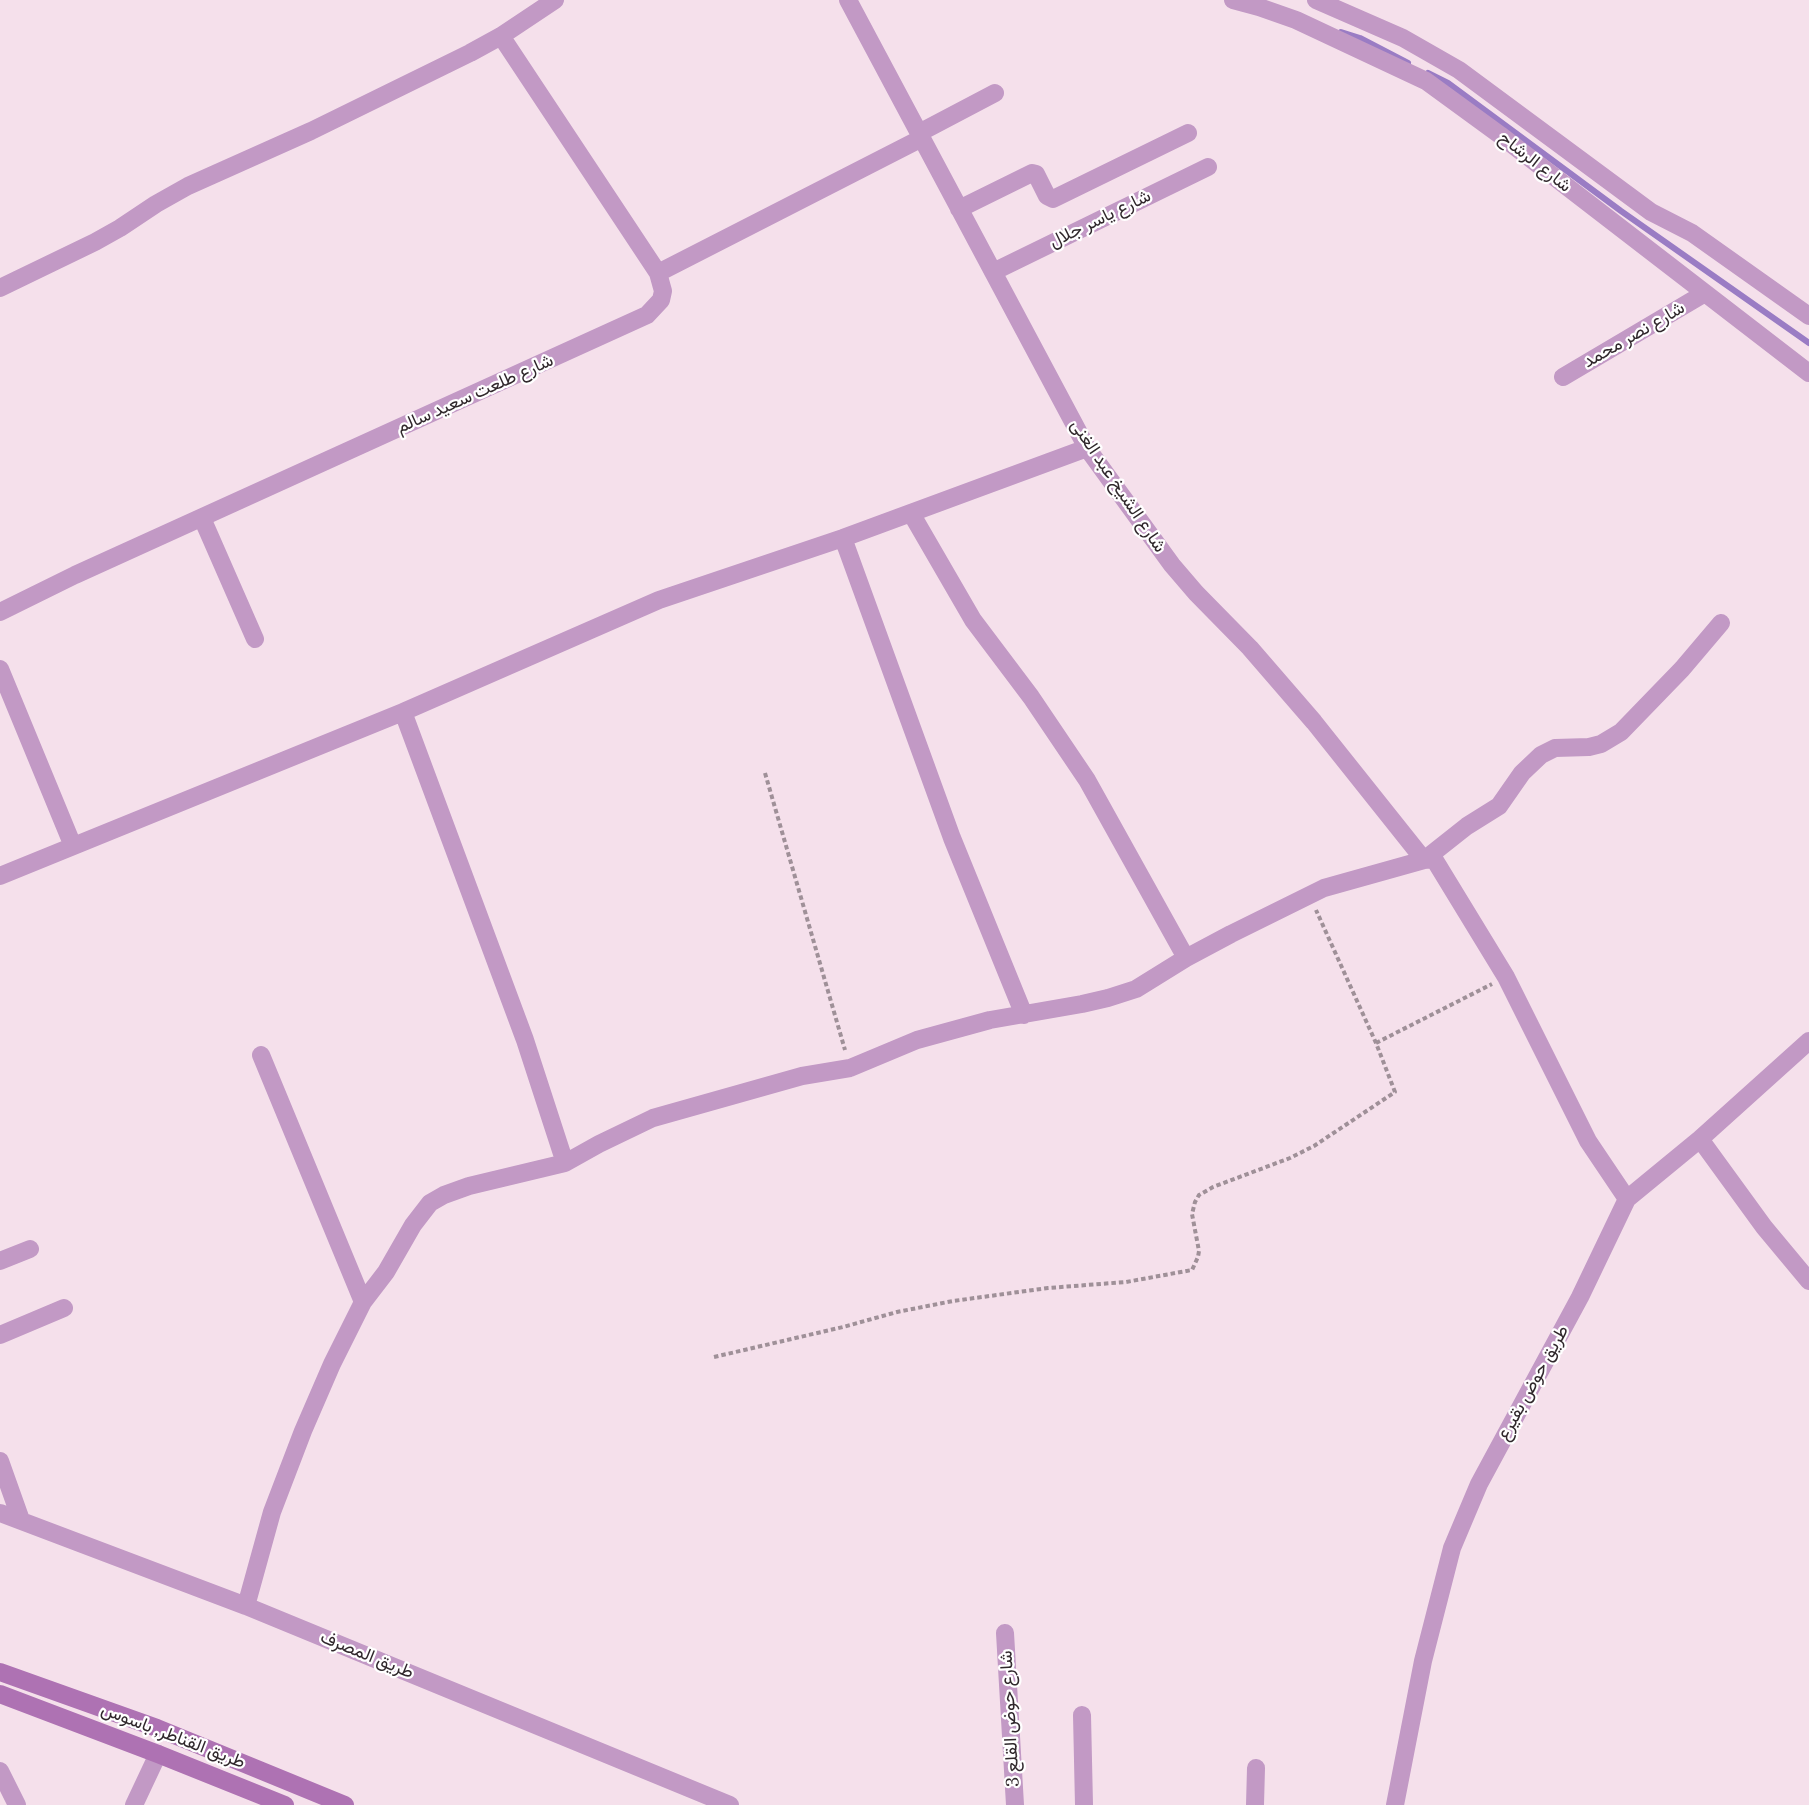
<!DOCTYPE html>
<meta charset="utf-8">
<style>
body{margin:0}
canvas{display:block;background:#f5e0eb}
</style>
<canvas width="1809" height="1805"></canvas>
<script>
const context = document.querySelector('canvas').getContext('2d');
context.lineJoin = 'round';
function poly(rows) {
  const path = new Path2D();
  for (const r of rows) {
    path.moveTo(r[0], r[1]);
    for (let i = 2; i < r.length; i += 2) path.lineTo(r[i], r[i + 1]);
  }
  return path;
}
function stroke(path, color, width, dash) {
  context.strokeStyle = color;
  context.lineWidth = width;
  context.lineCap = dash ? 'butt' : 'round';
  context.setLineDash(dash || []);
  context.stroke(path);
}
function drawText(font, color, halo, rows, align = 'center') {
  context.font = font + ' "IBM Plex Serif",Vazirmatn,serif';
  context.lineWidth = 4.5;
  context.setLineDash([]);
  context.textBaseline = 'middle';
  context.strokeStyle = halo;
  context.fillStyle = color;
  for (const [text, x, y, turn = 0] of rows) {
    context.save();
    context.translate(x, y);
    context.rotate((+turn || 0) * Math.PI / 180);
    context.textAlign = isNaN(turn) ? turn : align;
    if (halo) context.strokeText(text, 0, 0);
    context.fillText(text, 0, 0);
    context.restore();
  }
}
const stream = poly([
 [1341,32,1360,38,1408,63],
 [1428,73,1448,83,1621,211,1809,343]
]);
const path = poly([
 [765,773,845,1050],
 [1376,1043,1492,984],
 [714,1357,843,1327,897,1312,953,1301,1048,1288,1126,1282,1192,1270,1198,1257,1199,1251,1192,1214,1195,1202,1199,1195,1213,1187,1290,1158,1314,1146,1395,1092,1376,1043,1316,910]
]);
const street = poly([
 [848,0,1087,448,1172,565,1196,593,1250,648,1314,722,1424,860],
 [1233,0,1259,7,1296,20,1426,81,1500,135,1809,373],
 [1316,0,1403,38,1459,70,1651,212,1692,233,1809,316],
 [919,133,995,93],
 [959,209,1032,173,1036,174,1047,196,1053,199,1188,133],
 [993,272,1208,167],
 [658,273,922,138],
 [0,288,95,242,120,228,156,204,188,186,311,131,470,53,501,36,555,0],
 [1563,377,1705,293],
 [911,513,973,620,1031,697,1087,780,1186,958],
 [202,518,255,639],
 [843,538,952,838,1024,1015],
 [0,612,75,575,647,315,661,300,663,291,658,273,501,36],
 [0,669,73,846],
 [403,712,525,1040,565,1163],
 [1424,860,1467,826,1499,806,1522,773,1541,755,1555,748,1589,747,1601,744,1621,732,1682,669,1721,623],
 [0,876,403,712,659,600,843,538,1087,448],
 [261,1055,363,1302],
 [1700,1139,1764,1227,1809,1281],
 [0,1261,30,1249],
 [0,1335,64,1308],
 [0,1461,21,1520],
 [0,1513,246,1606,730,1805],
 [246,1606,272,1512,303,1431,332,1364,363,1302,386,1272,413,1225,430,1203,444,1195,469,1186,565,1163,599,1144,653,1118,802,1076,850,1068,917,1040,990,1020,1082,1004,1108,998,1136,989,1186,958,1231,934,1324,888,1424,860,1434,859,1506,977,1588,1141,1627,1199],
 [1005,1633,1015,1805],
 [1082,1715,1084,1805],
 [0,1771,17,1805],
 [134,1805,158,1754],
 [1255,1805,1256,1768],
 [1395,1805,1423,1661,1452,1548,1479,1484,1580,1297,1627,1199,1700,1139,1809,1041]
]);
const secondary = poly([
 [0,1672,157,1728,345,1805],
 [0,1694,158,1754,285,1805]
]);
const streetNames = [
 ["شارع الرشاح",1535,162,38],
 ["شارع ياسر جلال",1100,219,-26],
 ["شارع نصر محمد",1634,335,-30],
 ["شارع طلعت سعيد سالم",475,394,-24],
 ["شارع الشيخ عبد الغنى",1118,486,56],
 ["طريق حوض بقيرع",1533,1383,-61],
 ["طريق المصرف",367,1655,22],
 ["شارع حوض القلع 3",1010,1719,-93],
 ["طريق القناطر, باسوس",173,1736,21]
];
stroke(stream, '#9a7cc4', 6);
stroke(path, '#9f9098', 4, [4.5, 3]);
stroke(street, '#c299c5', 18);
stroke(secondary, '#ae72b3', 18);
drawText('18px', '#30282c', '#fff', streetNames);
</script>
